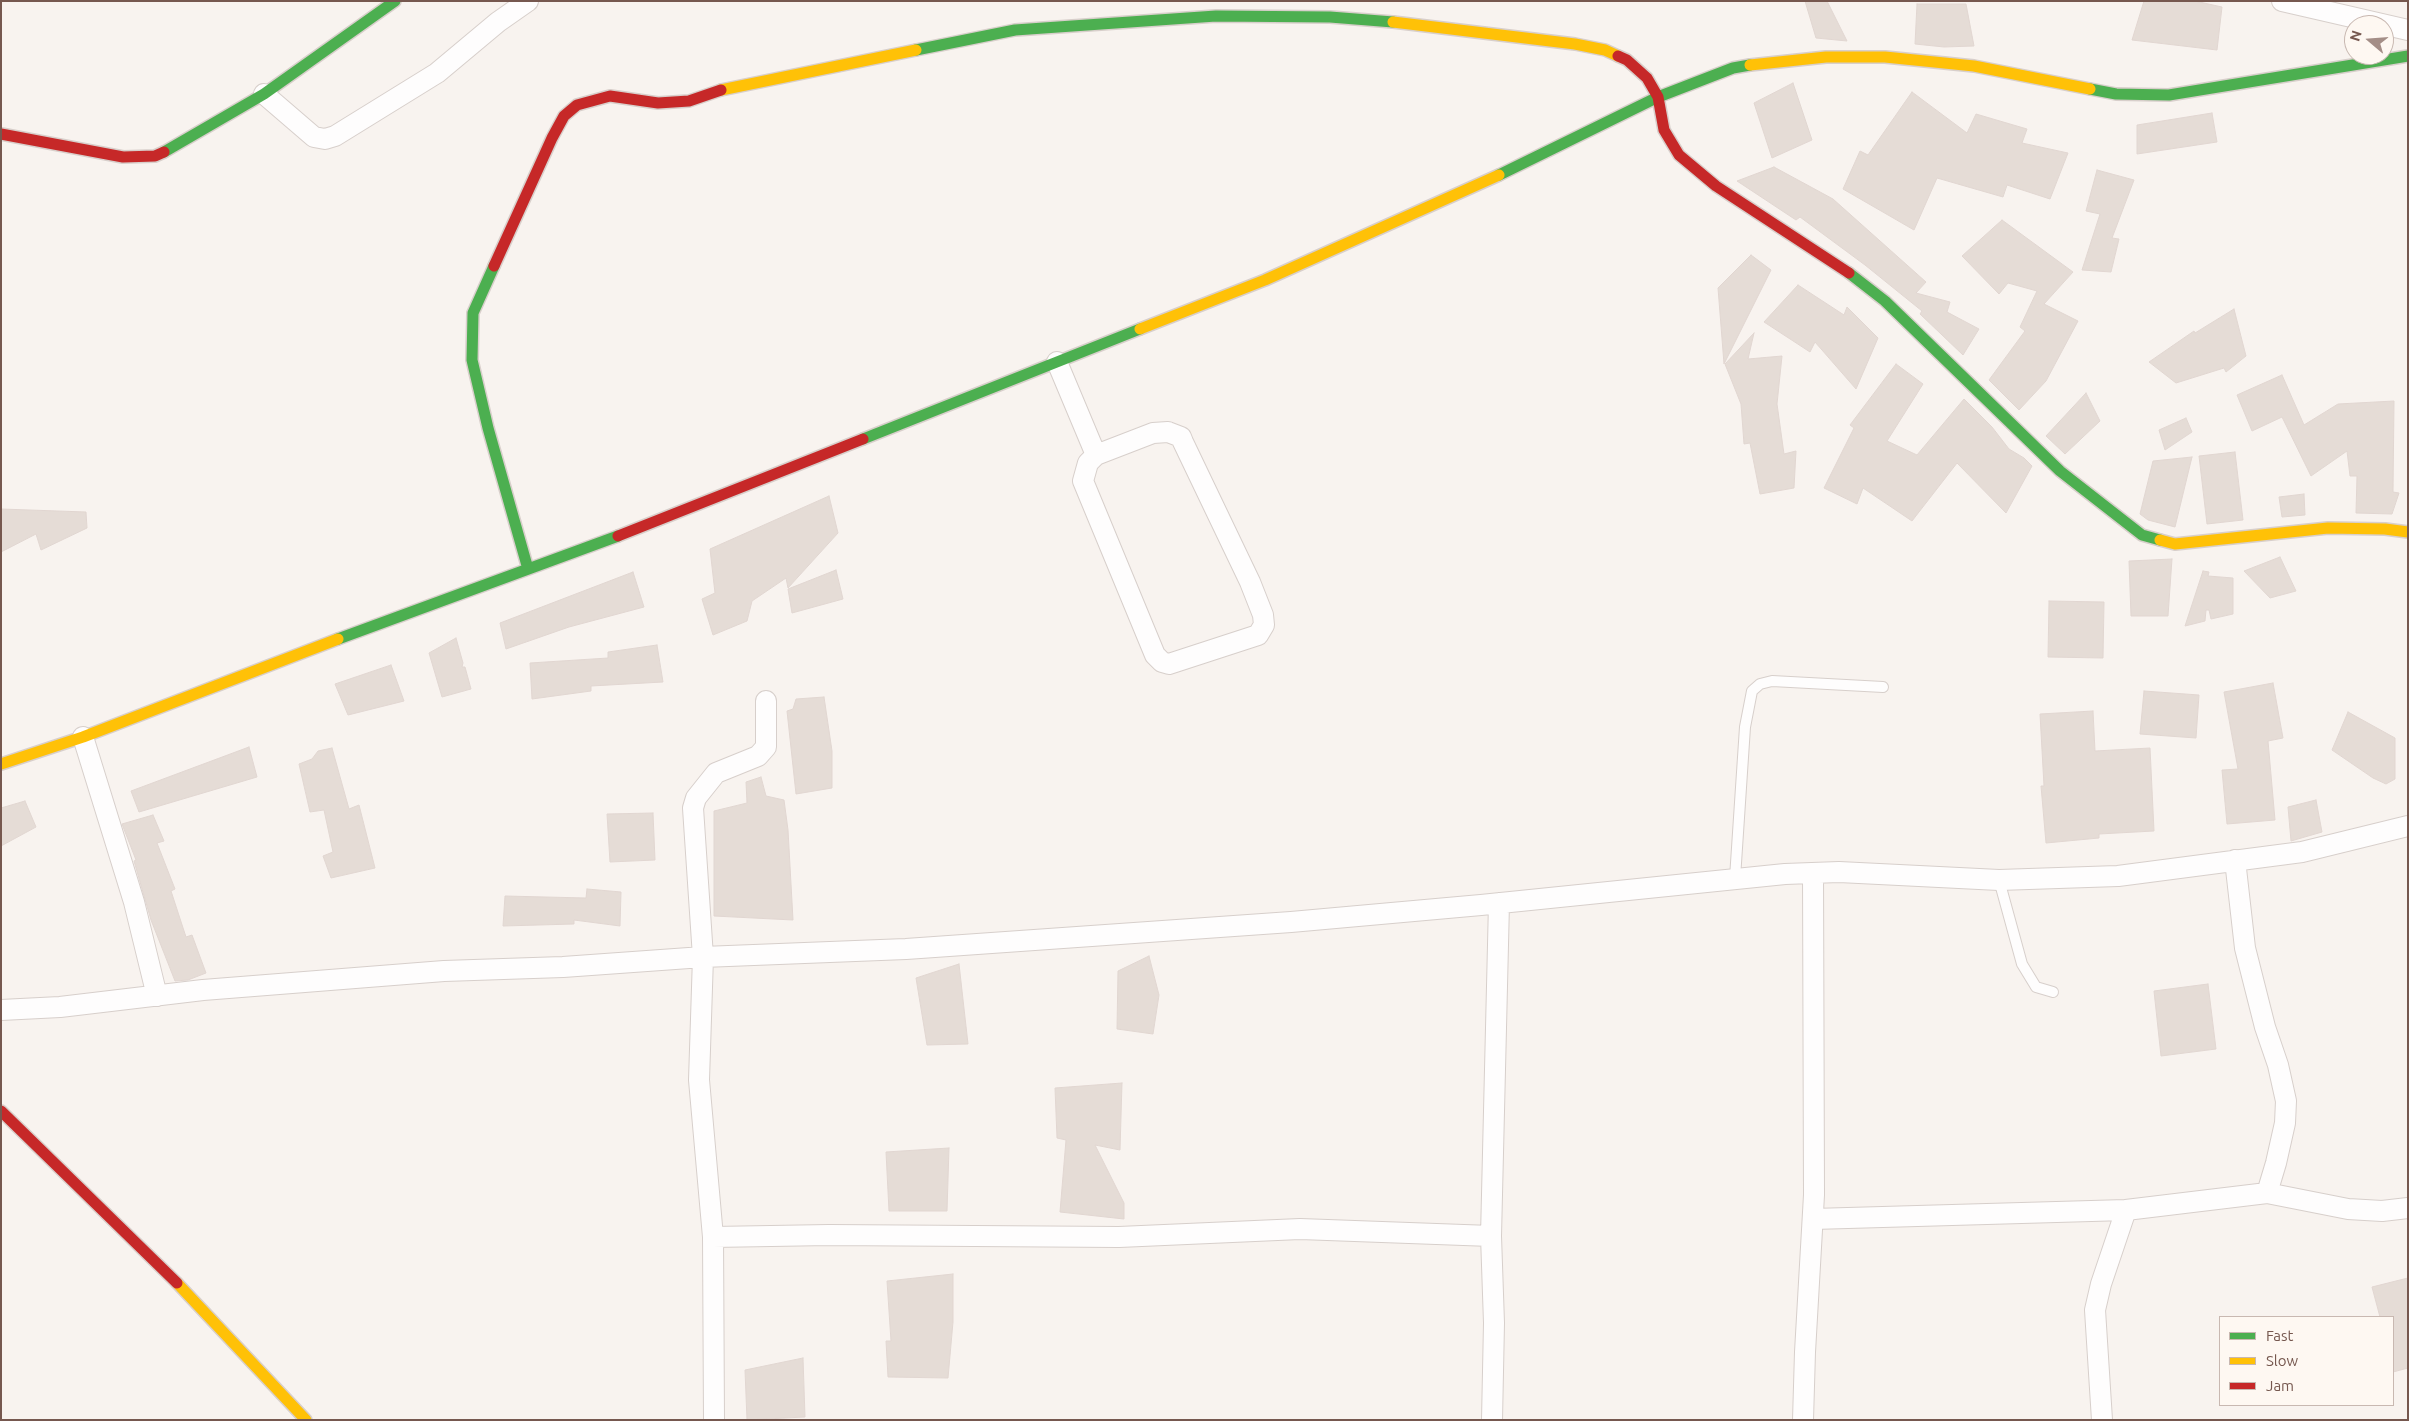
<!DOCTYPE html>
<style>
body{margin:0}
#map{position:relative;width:2409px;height:1421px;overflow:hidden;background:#f8f3ef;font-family:Ubuntu,sans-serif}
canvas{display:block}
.frame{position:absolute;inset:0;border:2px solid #76584f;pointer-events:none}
.legend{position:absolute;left:2219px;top:1316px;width:175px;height:90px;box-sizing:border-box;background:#fef8f2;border:1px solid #c8b8b1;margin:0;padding:6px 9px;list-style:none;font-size:15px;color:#76584f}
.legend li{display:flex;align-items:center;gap:10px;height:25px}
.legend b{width:25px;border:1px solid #c8b8b1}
.north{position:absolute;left:2344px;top:15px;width:50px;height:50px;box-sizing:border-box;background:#fef8f2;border:1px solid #c8b8b1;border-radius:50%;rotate:288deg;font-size:14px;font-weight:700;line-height:20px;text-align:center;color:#76584f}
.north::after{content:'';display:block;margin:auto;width:18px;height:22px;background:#a48e87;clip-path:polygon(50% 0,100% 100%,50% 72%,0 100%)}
</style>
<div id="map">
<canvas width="2409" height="1421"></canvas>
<div class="frame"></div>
<ul class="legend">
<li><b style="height:6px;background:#4caf50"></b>Fast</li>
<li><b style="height:6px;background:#ffc107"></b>Slow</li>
<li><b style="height:6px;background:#c62828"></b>Jam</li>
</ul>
<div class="north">N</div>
</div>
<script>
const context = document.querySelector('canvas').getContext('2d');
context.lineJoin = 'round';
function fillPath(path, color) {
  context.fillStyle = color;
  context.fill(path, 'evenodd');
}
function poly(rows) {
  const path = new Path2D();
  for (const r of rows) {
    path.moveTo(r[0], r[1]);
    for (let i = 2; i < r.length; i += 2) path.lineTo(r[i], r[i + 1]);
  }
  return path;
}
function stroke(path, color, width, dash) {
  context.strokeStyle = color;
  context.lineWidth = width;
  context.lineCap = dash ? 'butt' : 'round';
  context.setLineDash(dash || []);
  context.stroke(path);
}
const building = poly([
 [1805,1,1827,1,1847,41,1816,38,1805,1],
 [2144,1,2195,1,2222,7,2217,50,2132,40,2144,1],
 [1917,4,1966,4,1974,46,1944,47,1915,44,1917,4],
 [1793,83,1812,140,1772,158,1754,103,1793,83],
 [1912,92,1967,133,1976,114,2027,129,2022,143,2068,153,2050,199,2007,185,2003,197,1937,178,1914,230,1843,189,1860,151,1868,155,1912,92],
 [2212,113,2217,142,2137,154,2137,125,2212,113],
 [1774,167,1833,199,1926,282,1916,293,1950,302,1947,312,1979,329,1963,355,1920,314,1922,311,1865,265,1800,217,1796,220,1737,181,1774,167],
 [2097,170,2134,180,2112,238,2119,239,2111,272,2082,270,2100,214,2086,211,2097,170],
 [2002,220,2073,272,2044,304,2078,321,2046,381,2019,410,1989,380,2025,331,2020,327,2037,291,2008,283,1999,294,1962,256,2002,220],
 [1751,255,1771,270,1724,364,1718,288,1751,255],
 [1798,285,1844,315,1847,307,1878,338,1856,389,1815,342,1810,352,1764,322,1798,285],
 [2234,309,2246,356,2226,372,2224,368,2176,383,2149,362,2194,331,2195,333,2234,309],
 [1754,333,1748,359,1782,356,1777,404,1784,454,1796,451,1794,488,1760,494,1750,443,1744,444,1741,404,1725,364,1754,333],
 [1896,364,1923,384,1887,441,1917,455,1964,399,1992,427,2009,449,2024,458,2032,466,2006,513,1957,463,1912,521,1863,488,1857,504,1824,488,1854,428,1850,425,1896,364],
 [2282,375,2304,425,2338,404,2394,401,2393,492,2399,493,2392,514,2356,513,2357,476,2350,476,2347,451,2311,476,2282,417,2252,431,2237,395,2282,375],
 [2086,393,2100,421,2065,454,2046,436,2086,393],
 [2186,418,2192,432,2165,450,2159,430,2186,418],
 [2235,452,2243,520,2207,524,2199,456,2235,452],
 [2192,457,2175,527,2148,520,2140,514,2153,461,2192,457],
 [2304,494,2305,515,2282,517,2279,497,2304,494],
 [829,496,838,533,788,588,786,578,752,601,747,621,713,635,702,599,715,593,710,549,829,496],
 [1,509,86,512,87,528,41,550,36,534,1,552,1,509],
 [2280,557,2296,591,2270,598,2244,571,2280,557],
 [2172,559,2168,616,2131,616,2129,561,2172,559],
 [836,570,843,599,792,613,788,589,836,570],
 [2203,571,2209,572,2208,576,2233,578,2233,614,2211,619,2209,610,2206,610,2205,621,2185,626,2203,571],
 [633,572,644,607,569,627,506,649,500,623,633,572],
 [2049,601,2104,602,2103,658,2048,657,2049,601],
 [456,638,463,663,462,667,465,667,471,689,442,697,429,653,456,638],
 [657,645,663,682,591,686,591,691,532,699,530,663,608,658,608,652,657,645],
 [391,665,404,701,348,715,335,684,391,665],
 [2273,683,2283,738,2268,741,2275,820,2227,824,2222,770,2238,769,2224,692,2273,683],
 [2144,691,2199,695,2196,738,2140,734,2144,691],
 [824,697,832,751,832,788,796,794,787,711,793,709,796,699,824,697],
 [2093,711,2095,751,2150,748,2154,831,2099,834,2099,838,2046,843,2041,786,2044,786,2040,714,2093,711],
 [2348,712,2395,738,2395,779,2386,784,2373,778,2332,750,2348,712],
 [249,747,257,777,139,812,131,791,249,747],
 [332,748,349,809,359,805,375,868,331,878,323,856,333,852,324,810,310,812,299,764,312,759,318,751,332,748],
 [761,777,766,796,784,800,788,830,793,920,714,916,714,811,747,803,746,782,761,777],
 [2316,800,2322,832,2291,841,2288,807,2316,800],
 [25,801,36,827,1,846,1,808,25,801],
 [653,813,655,860,610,862,607,814,653,813],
 [153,815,164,841,157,843,175,889,171,891,186,937,192,935,206,973,188,980,175,981,151,920,134,861,136,860,122,824,153,815],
 [587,889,621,892,620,926,574,920,574,924,503,926,505,896,586,898,587,889],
 [1149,956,1159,995,1153,1034,1117,1029,1118,971,1149,956],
 [959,964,968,1044,927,1045,916,978,959,964],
 [2208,984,2216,1049,2161,1056,2154,991,2208,984],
 [1122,1083,1120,1150,1095,1145,1124,1203,1124,1219,1060,1212,1066,1140,1057,1138,1055,1088,1122,1083],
 [949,1148,947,1211,889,1211,886,1152,949,1148],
 [953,1274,953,1322,948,1378,888,1377,886,1341,891,1341,887,1281,953,1274],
 [2408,1278,2408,1368,2393,1372,2393,1317,2380,1317,2372,1287,2408,1278],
 [803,1358,805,1417,747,1420,745,1370,803,1358]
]);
const lane = poly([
 [1735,878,1745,727,1752,691,1760,684,1772,681,1883,687],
 [1999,880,2022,964,2036,987,2053,992]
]);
const street = poly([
 [2282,1,2408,30],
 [264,94,314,137,325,139,335,136,437,73,498,22,528,1],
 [1057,362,1096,455],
 [1168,432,1181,437,1183,442,1250,582,1263,615,1264,625,1258,635,1169,664,1162,662,1155,655,1083,481,1088,463,1096,455,1153,433,1168,432],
 [83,737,134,902,157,996],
 [1,1010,60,1007,203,990,444,971,563,967,703,957,906,949,1291,922,1481,905,1785,874,1839,872,1999,880,2118,876,2302,852,2408,826],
 [2267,1193,2348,1209,2382,1211,2408,1208],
 [1813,1219,2126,1210],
 [713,1237,829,1235,1119,1237,1300,1229,1491,1236],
 [714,1420,713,1237,699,1080,703,957,693,808,696,798,716,773,758,756,766,747,766,701],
 [1492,1420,1494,1323,1491,1236,1499,903],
 [1803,1420,1805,1352,1814,1195,1813,873],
 [2102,1420,2095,1310,2101,1284,2126,1210,2267,1193,2276,1163,2285,1123,2286,1101,2278,1065,2265,1027,2245,948,2235,860]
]);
const fast = poly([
 [916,50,1015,30,1216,16,1330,17,1393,22],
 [2090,89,2116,94,2169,95,2408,56],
 [164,152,264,94,395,1],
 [1499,175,1658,97,1733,68,1750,65],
 [494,266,473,313,472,360,488,428,528,569],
 [1849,273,1885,301,2060,471,2142,535,2160,540],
 [863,439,1140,329],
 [338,639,618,536]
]);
const slow = poly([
 [1393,22,1575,44,1605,50,1618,56],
 [1750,65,1826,57,1885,57,1974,66,2090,89],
 [721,90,916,50],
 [1140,329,1265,280,1499,175],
 [2160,540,2175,544,2328,528,2385,529,2408,532],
 [1,764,83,737,338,639],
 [177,1283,306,1420]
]);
const jam = poly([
 [1618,56,1627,60,1647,78,1658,97,1664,130,1679,155,1716,186,1849,273],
 [1,134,123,157,155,156,164,152],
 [494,266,552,138,564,116,577,105,610,96,658,103,689,101,721,90],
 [618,536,863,439],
 [1,1111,177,1283]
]);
fillPath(building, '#e5dcd6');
stroke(building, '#e1d6d1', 1);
stroke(lane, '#d7cfcb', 12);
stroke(street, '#d7cfcb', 22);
stroke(fast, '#d8cfcb', 14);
stroke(slow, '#d8cfcb', 14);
stroke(jam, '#d8cfcb', 14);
stroke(lane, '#fefdfd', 10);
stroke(street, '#fefdfd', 20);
stroke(fast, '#4caf50', 11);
stroke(slow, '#ffc107', 11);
stroke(jam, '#c62828', 11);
</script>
